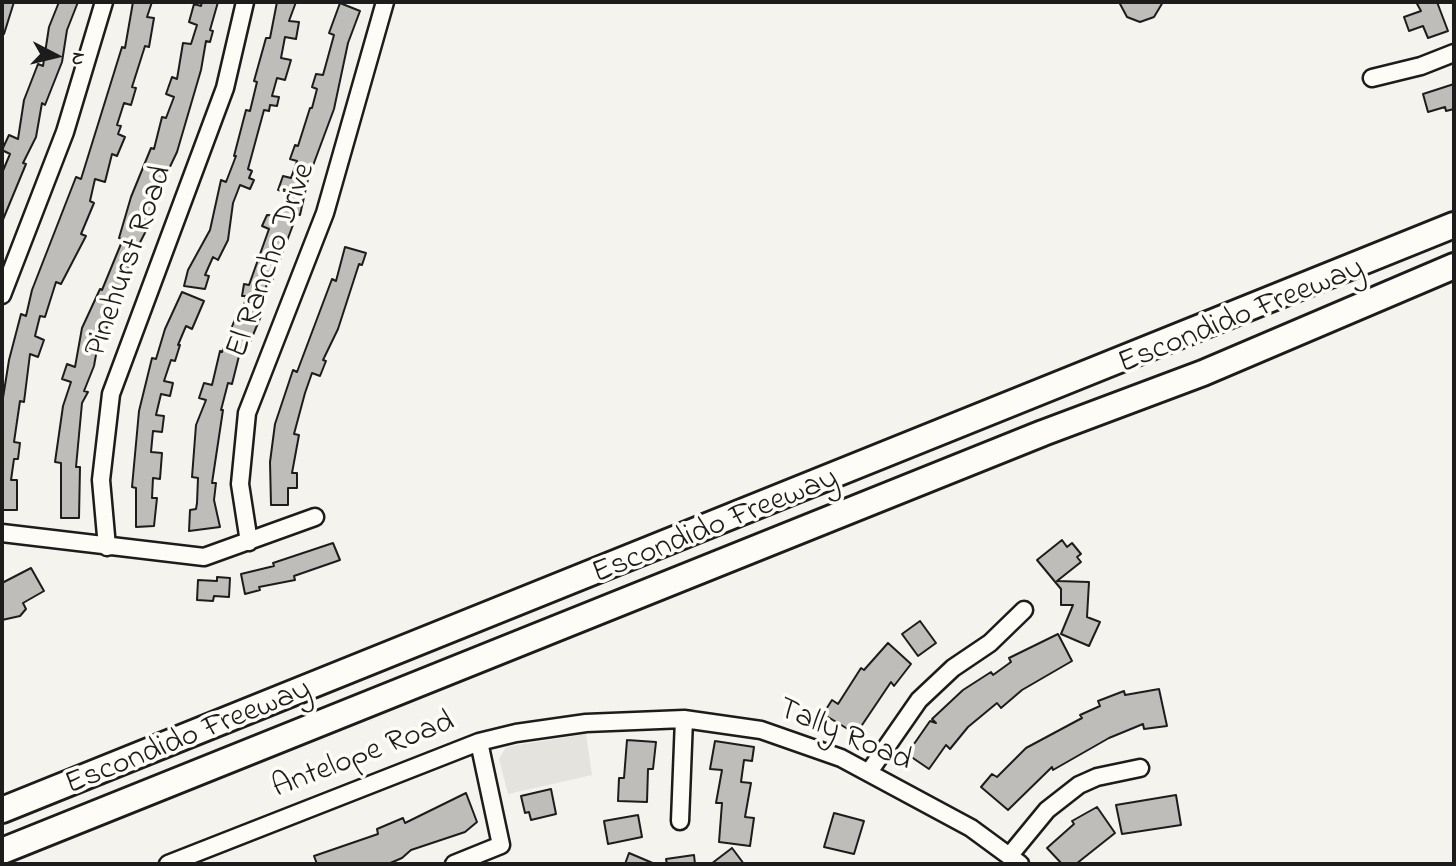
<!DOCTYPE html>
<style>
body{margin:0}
#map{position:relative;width:1456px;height:866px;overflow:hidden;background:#f4f3ee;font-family:"Indie Flower",sans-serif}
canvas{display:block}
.frame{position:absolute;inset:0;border:4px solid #1c1c1c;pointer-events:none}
.north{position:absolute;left:21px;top:21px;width:70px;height:70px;-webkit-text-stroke:5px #fdfcf7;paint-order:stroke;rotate:97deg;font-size:19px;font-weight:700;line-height:28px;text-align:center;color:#1c1c1c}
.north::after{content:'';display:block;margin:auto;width:24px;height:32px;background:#1c1c1c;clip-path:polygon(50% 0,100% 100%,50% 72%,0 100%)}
</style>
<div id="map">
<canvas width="1456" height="866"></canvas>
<div class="frame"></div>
<div class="north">N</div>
</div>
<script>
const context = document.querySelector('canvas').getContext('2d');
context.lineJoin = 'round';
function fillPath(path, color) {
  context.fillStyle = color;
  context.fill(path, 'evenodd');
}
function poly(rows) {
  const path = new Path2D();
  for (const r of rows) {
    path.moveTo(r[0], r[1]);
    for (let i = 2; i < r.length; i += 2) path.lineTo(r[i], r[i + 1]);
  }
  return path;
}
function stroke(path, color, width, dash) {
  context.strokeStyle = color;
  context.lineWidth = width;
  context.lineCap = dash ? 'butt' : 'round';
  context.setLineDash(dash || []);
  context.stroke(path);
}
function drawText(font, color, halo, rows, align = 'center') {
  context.font = font + ' "Indie Flower",sans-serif';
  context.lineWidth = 7;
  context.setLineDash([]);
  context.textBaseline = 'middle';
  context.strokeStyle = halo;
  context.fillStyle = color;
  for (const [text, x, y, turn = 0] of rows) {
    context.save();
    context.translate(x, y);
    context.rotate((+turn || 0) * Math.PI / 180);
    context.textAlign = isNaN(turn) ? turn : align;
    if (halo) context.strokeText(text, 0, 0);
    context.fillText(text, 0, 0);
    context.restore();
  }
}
const built = poly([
 [586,734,592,775,508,794,499,759,506,747]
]);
const building = poly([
 [2,2,14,2,4,34,2,34,2,2],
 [59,2,78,2,67,30,62,62,45,105,42,103,36,137,23,163,26,164,2,222,2,173,10,154,2,150,9,135,18,139,24,100,38,64,43,66,49,27,59,2],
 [133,2,152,2,147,17,154,18,149,47,145,46,132,87,136,88,131,105,124,103,117,125,121,126,118,134,125,137,117,156,112,154,105,182,95,179,90,201,94,203,81,234,86,236,61,284,56,282,45,317,40,316,35,336,44,340,38,357,30,354,24,402,20,401,14,442,20,443,18,459,14,459,11,480,17,480,17,510,2,510,2,404,9,360,21,314,26,316,32,290,76,177,81,179,122,47,125,48,133,2],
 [202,2,218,2,210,30,213,31,210,42,206,41,201,70,177,152,158,192,149,225,131,260,118,301,104,334,100,332,94,366,84,391,88,392,82,403,76,467,80,467,79,518,61,518,61,463,55,462,63,406,71,382,62,379,67,364,75,367,82,328,100,289,102,290,123,239,119,238,131,197,151,148,154,149,162,117,166,118,174,97,166,94,172,77,177,79,183,43,191,44,197,25,189,22,194,4,201,6,202,2],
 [277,2,296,2,289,21,299,22,296,39,285,37,281,58,291,60,285,80,277,78,272,96,279,97,277,106,270,105,269,111,264,110,248,169,252,171,249,178,254,180,250,189,240,185,233,203,228,240,218,260,213,257,205,275,209,276,205,289,184,286,188,270,210,230,221,180,226,182,236,156,234,156,246,110,250,111,257,82,254,81,266,38,270,38,277,2],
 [1119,2,1163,2,1154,17,1140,22,1127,17,1119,2],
 [1416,2,1437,2,1448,31,1428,38,1423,26,1409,31,1404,17,1421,11,1416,2],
 [340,3,360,11,348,43,334,109,308,179,300,215,297,214,271,284,267,282,261,316,245,354,240,352,232,384,228,383,221,410,223,410,212,483,216,483,214,500,220,527,189,531,190,510,196,509,197,503,198,478,192,477,196,425,206,400,199,398,204,383,212,385,220,351,222,352,237,314,242,316,246,296,242,296,244,284,249,285,269,229,262,226,267,215,280,216,287,192,278,190,283,176,291,178,297,161,290,159,295,145,298,146,310,108,312,108,317,89,312,87,316,74,323,75,334,35,329,33,340,3],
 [1454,84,1454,109,1446,111,1445,107,1428,112,1423,94,1454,84],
 [345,247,366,253,362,265,359,264,338,329,323,360,326,361,320,376,312,373,305,393,294,434,299,435,292,473,297,473,297,488,288,488,288,505,271,505,270,462,275,424,293,370,297,372,332,279,336,281,345,247],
 [182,292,204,301,192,329,186,326,178,345,180,345,175,361,171,360,164,381,173,383,170,396,161,394,156,415,164,416,162,432,153,431,151,452,162,453,160,479,153,478,152,498,157,498,154,526,136,527,136,488,132,487,139,411,152,358,156,359,165,329,182,292],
 [1062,540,1067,547,1072,543,1081,554,1077,557,1081,562,1057,581,1089,582,1087,617,1100,622,1089,646,1061,634,1073,605,1061,605,1061,589,1037,560,1062,540],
 [333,543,340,560,294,576,295,580,259,587,260,590,245,594,241,574,274,566,273,563,333,543],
 [31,568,44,591,23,603,26,609,20,616,2,620,2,583,31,568],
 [217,577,230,578,229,597,214,596,213,601,197,600,198,580,217,581,217,577],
 [920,621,936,643,918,656,902,634,920,621],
 [1058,634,1072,661,1022,690,1001,708,997,703,968,727,950,749,946,745,929,769,907,754,930,721,936,723,932,719,963,690,991,672,993,675,1011,662,1009,658,1058,634],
 [888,643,911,664,894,686,891,682,856,734,823,714,832,700,838,704,861,668,864,670,888,643],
 [1159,689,1167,726,1144,729,1143,724,1109,738,1053,770,1052,767,1008,810,981,787,992,774,997,777,1026,748,1082,718,1080,715,1100,706,1098,701,1124,691,1125,695,1159,689],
 [627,740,656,742,653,769,648,769,647,802,618,801,619,778,624,778,627,740],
 [715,741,754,747,752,761,744,760,741,782,751,783,745,817,754,818,750,846,719,842,722,803,716,803,722,770,710,769,715,741],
 [551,789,556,814,531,820,529,812,525,813,521,796,551,789],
 [466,793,477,822,465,832,411,850,402,858,388,864,317,864,314,856,378,834,377,829,403,818,405,823,466,793],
 [1176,795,1181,825,1122,834,1116,805,1176,795],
 [1097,807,1115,833,1076,864,1062,864,1047,848,1074,824,1072,821,1097,807],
 [834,813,864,821,854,854,824,847,834,813],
 [638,815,642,837,608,844,604,821,638,815],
 [732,848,744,864,711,864,732,848],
 [629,853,655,864,625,864,629,853],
 [694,855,695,864,667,864,666,859,694,855]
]);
const minor = poly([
 [1372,78,1421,66,1454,53],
 [2,295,65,132,104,2],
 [2,533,204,557,315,517],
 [249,542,240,484,247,413,325,213,385,2],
 [107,547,101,480,111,394,225,88,245,2],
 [869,772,919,700,953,668,990,643,1024,610],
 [680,821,684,719],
 [1010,855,1047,810,1079,785,1097,777,1140,768],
 [168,864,479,742,516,733,586,723,684,719,761,730,841,758,971,828,1020,864],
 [454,864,501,845,479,742]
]);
const highway = poly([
 [2,810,1454,225],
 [2,851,1043,433,1203,373,1454,266]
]);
const streetNames = [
 ["El Rancho Drive",273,261,-70],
 ["Pinehurst Road",131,262,-70],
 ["Escondido Freeway",1242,318,-22],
 ["Escondido Freeway",716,528,-22],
 ["Tally Road",844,737,23],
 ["Escondido Freeway",189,739,-22],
 ["Antelope Road",364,757,-21]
];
fillPath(built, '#e4e3de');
fillPath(building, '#bebdba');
stroke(building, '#1c1c1c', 2);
stroke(minor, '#1c1c1c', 21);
stroke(highway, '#1c1c1c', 30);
stroke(minor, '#fdfcf7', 16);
stroke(highway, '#fdfcf7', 24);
drawText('32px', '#1c1c1c', '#fdfcf7', streetNames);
</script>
